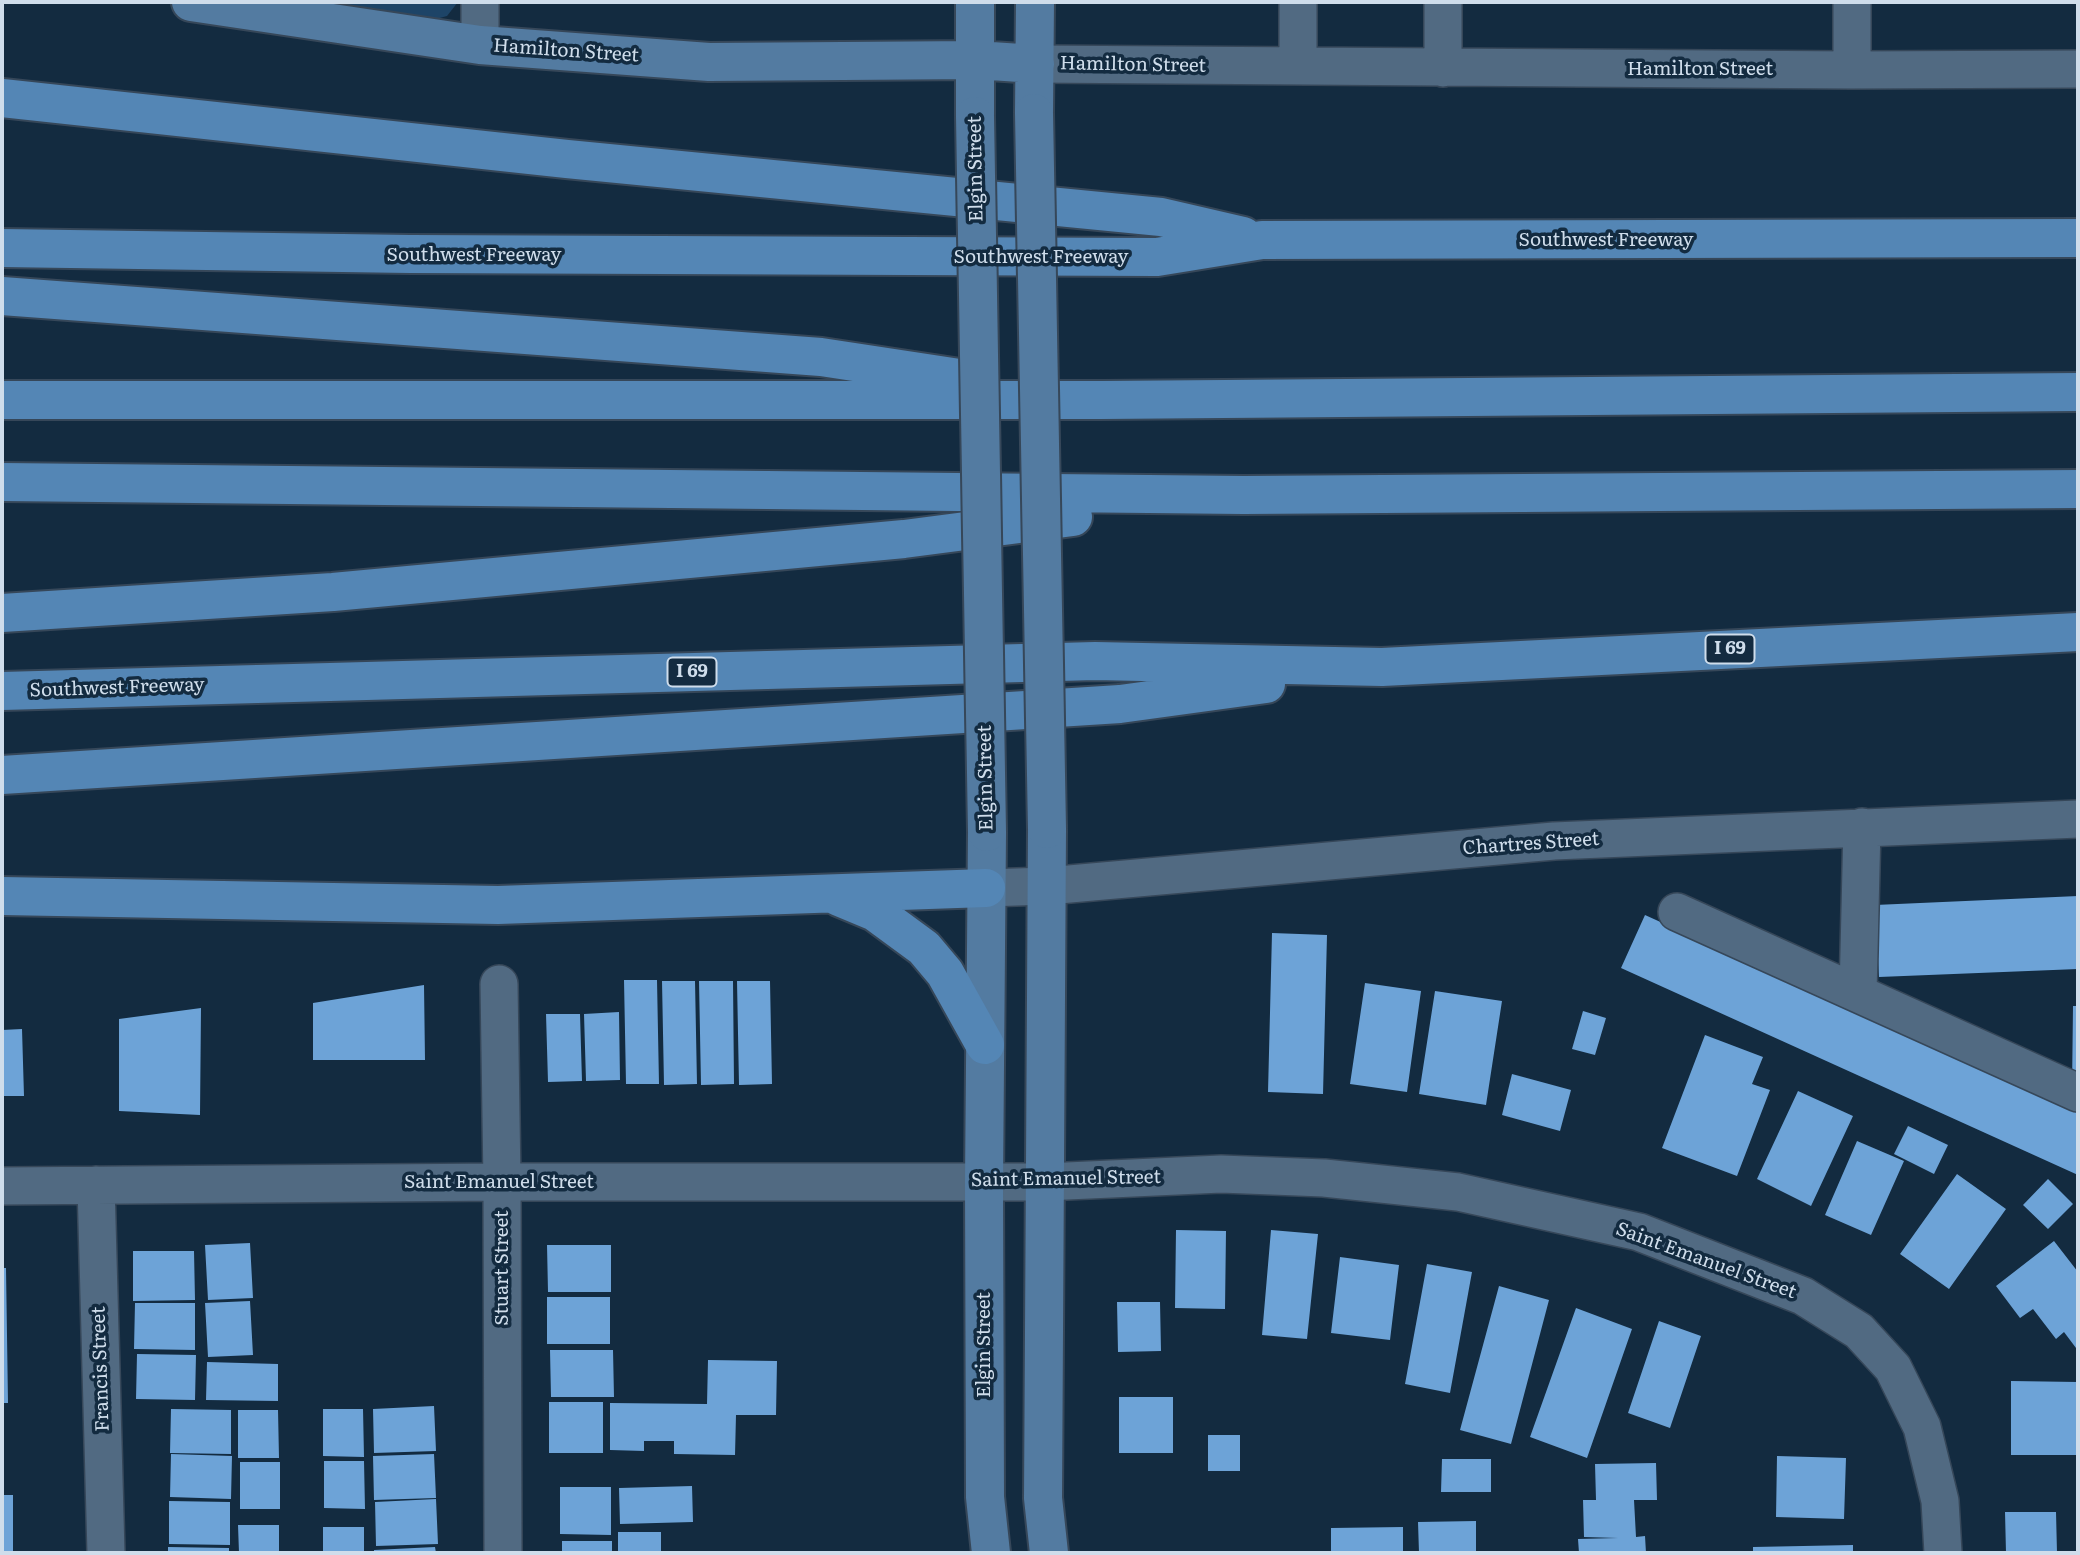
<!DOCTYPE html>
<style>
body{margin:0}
#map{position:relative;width:2080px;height:1555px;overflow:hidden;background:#132b40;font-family:Literata,serif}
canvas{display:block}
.frame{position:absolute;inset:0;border:4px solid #cfddeb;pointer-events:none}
</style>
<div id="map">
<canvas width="2080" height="1555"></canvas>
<div class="frame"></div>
</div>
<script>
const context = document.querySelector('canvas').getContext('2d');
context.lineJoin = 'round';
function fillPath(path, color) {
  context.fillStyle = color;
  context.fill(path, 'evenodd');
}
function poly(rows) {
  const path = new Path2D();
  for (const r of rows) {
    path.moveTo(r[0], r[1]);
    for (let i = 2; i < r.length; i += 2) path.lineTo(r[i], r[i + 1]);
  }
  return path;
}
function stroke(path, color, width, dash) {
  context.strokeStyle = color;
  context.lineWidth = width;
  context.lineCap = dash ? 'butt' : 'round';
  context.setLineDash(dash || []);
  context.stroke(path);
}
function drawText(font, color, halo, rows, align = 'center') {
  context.font = font + ' Literata,serif';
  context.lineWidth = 7;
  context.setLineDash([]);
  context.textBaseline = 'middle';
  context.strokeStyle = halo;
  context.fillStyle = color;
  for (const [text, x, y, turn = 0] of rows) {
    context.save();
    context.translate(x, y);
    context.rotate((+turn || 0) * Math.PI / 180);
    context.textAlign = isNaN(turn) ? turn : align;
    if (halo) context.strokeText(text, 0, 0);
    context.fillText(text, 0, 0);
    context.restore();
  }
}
const green = poly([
 [311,2,458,2,447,16,436,19]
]);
const building = poly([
 [2078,896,2078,969,1879,977,1875,905],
 [1645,915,2078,1111,2078,1175,1621,968],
 [1272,933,1327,935,1323,1094,1268,1092],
 [624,980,657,980,659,1084,626,1084],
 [662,981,695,981,697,1084,664,1085],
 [699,981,733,981,734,1084,701,1085],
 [737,981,770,981,772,1084,739,1085],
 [1365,983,1421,991,1407,1092,1350,1084],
 [424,985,425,1060,313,1060,313,1003],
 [1435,991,1502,1001,1486,1105,1419,1094],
 [2073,1006,2078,1006,2078,1089,2072,1089],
 [201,1008,200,1115,119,1111,119,1019],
 [1583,1011,1606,1018,1595,1055,1572,1049],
 [619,1012,620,1080,586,1081,584,1014],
 [546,1014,580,1014,582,1081,548,1082],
 [22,1029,24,1096,2,1096,2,1030],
 [1705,1035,1763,1057,1752,1084,1770,1090,1737,1176,1662,1148],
 [1512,1074,1571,1090,1560,1131,1502,1115],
 [1798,1091,1853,1116,1811,1206,1757,1179],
 [1908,1126,1948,1145,1934,1174,1894,1154],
 [1857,1141,1904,1161,1871,1235,1825,1215],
 [1957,1174,2006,1209,1949,1289,1900,1254],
 [2048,1179,2073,1204,2048,1229,2023,1205],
 [1176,1230,1226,1231,1225,1309,1175,1308],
 [1271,1230,1318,1234,1307,1339,1262,1335],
 [2054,1241,2078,1272,2078,1347,2076,1348,2064,1332,2056,1339,2033,1309,2020,1318,1996,1286],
 [250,1243,253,1298,208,1300,205,1245],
 [547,1245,611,1245,611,1292,548,1292],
 [133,1251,194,1251,195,1300,133,1301],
 [1340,1257,1399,1265,1390,1340,1331,1333],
 [1427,1264,1472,1272,1450,1393,1405,1384],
 [2,1268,6,1268,8,1403,2,1403],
 [1499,1286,1549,1300,1511,1444,1460,1430],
 [547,1297,610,1297,610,1344,547,1344],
 [250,1301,253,1355,208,1357,205,1303],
 [1117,1302,1160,1302,1161,1351,1118,1352],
 [135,1303,195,1303,195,1350,134,1349],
 [1576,1308,1632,1329,1587,1458,1530,1437],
 [1659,1321,1701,1336,1670,1428,1628,1413],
 [550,1350,613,1350,614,1397,551,1397],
 [137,1354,196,1355,195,1400,136,1399],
 [708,1360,777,1361,776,1415,736,1415,735,1455,674,1454,674,1441,644,1441,644,1451,610,1450,610,1403,707,1404],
 [207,1362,278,1364,278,1401,206,1400],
 [2011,1381,2078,1382,2078,1455,2011,1455],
 [1119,1397,1173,1397,1173,1453,1119,1453],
 [549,1402,603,1402,603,1453,549,1453],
 [434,1406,436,1451,374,1453,373,1409],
 [171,1409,231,1410,231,1454,170,1453],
 [323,1409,363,1409,364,1457,323,1456],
 [238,1410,278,1410,279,1458,238,1458],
 [1208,1435,1240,1435,1240,1471,1208,1471],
 [171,1454,232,1456,231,1499,170,1497],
 [434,1454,436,1498,374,1500,373,1456],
 [1777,1456,1846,1458,1844,1519,1776,1517],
 [1442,1459,1491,1459,1491,1492,1441,1492],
 [324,1461,364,1461,365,1509,324,1508],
 [240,1462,280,1462,280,1509,240,1509],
 [1656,1463,1657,1500,1634,1500,1636,1537,1645,1536,1646,1553,1579,1553,1578,1539,1618,1538,1584,1537,1583,1500,1596,1500,1595,1464],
 [692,1486,693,1522,620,1524,619,1488],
 [560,1487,611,1487,611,1535,560,1534],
 [2,1495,13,1495,13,1553,2,1553],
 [436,1499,438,1544,376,1546,375,1502],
 [169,1501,230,1502,230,1545,169,1544],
 [2005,1512,2056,1512,2057,1553,2006,1553],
 [1476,1521,1476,1553,1419,1553,1418,1522],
 [238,1525,279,1525,279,1553,239,1553],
 [323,1527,364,1527,364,1553,323,1553],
 [1403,1527,1403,1553,1331,1553,1331,1528],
 [618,1532,661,1532,661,1553,618,1553],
 [562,1541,612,1541,612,1553,562,1553],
 [1853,1545,1853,1553,1753,1553,1753,1547],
 [168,1547,229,1548,229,1553,168,1553],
 [435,1547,436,1553,374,1553,374,1550]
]);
const minor = poly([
 [1298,2,1298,66],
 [1852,2,1852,70],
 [480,45,480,2],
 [1035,64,1852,70,2078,69],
 [1443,68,1443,2],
 [986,888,1047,886,1554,841,2078,819],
 [1677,912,2078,1093],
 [499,984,502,1182,503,1553],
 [1858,993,1862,827],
 [96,1185,106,1553],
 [2,1186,502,1182,1045,1182,1221,1174,1324,1178,1458,1192,1639,1232,1803,1296,1859,1331,1893,1368,1922,1427,1940,1501,1943,1553]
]);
const major = poly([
 [191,2,480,45,709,62,976,60,1035,64],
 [1034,113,1035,2],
 [975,116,975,2],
 [1047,829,1043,1498,1049,1553],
 [987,832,984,1182,985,1497,991,1553]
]);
const highway = poly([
 [2,98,567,159,1161,217,1243,236],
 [2,248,410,254,1157,257,1262,240,2078,238],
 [2,296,821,357,979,381],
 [2,400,1102,400,2078,392],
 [2,482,1244,495,2078,489],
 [2,613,333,592,904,539,1073,517],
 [2,691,1095,661,1382,667,2078,632],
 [2,775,1120,704,1266,684],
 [2,896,498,905,986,888],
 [839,897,875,912,924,948,945,973,985,1045]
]);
const majorBridge = poly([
 [1034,113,1047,829],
 [975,116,987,832]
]);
const shields = [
 [1730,649,49],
 [692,672,49]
];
const shieldNames = [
 ["I 69",1730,649],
 ["I 69",692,672]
];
const streetNames = [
 ["Hamilton Street",566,51,4],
 ["Hamilton Street",1133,65,1],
 ["Hamilton Street",1700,69],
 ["Elgin Street",976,169,-91],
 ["Southwest Freeway",1606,240],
 ["Southwest Freeway",474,255],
 ["Southwest Freeway",1041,257],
 ["Southwest Freeway",117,688,-2],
 ["Elgin Street",986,778,-91],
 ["Chartres Street",1531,844,-4],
 ["Saint Emanuel Street",1066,1179,-1],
 ["Saint Emanuel Street",499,1182],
 ["Saint Emanuel Street",1706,1261,20],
 ["Stuart Street",502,1268,-90],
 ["Elgin Street",984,1345,-90],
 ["Francis Street",101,1369,-92]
];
fillPath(green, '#1d4467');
fillPath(building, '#6da3d7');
stroke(minor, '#364759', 40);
stroke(major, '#364759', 42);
stroke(highway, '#364759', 42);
stroke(minor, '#516a82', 37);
stroke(major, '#537ba1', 38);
stroke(highway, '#5486b5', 38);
stroke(majorBridge, '#364759', 42, []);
stroke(majorBridge, '#537ba1', 38);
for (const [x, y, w] of shields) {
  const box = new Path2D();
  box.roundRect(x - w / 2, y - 14.5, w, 29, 5);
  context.fillStyle = '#132b40';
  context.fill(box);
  stroke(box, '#cfddeb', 2);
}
drawText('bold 18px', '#cfddeb', null, shieldNames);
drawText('19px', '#cfddeb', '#132b40', streetNames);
</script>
